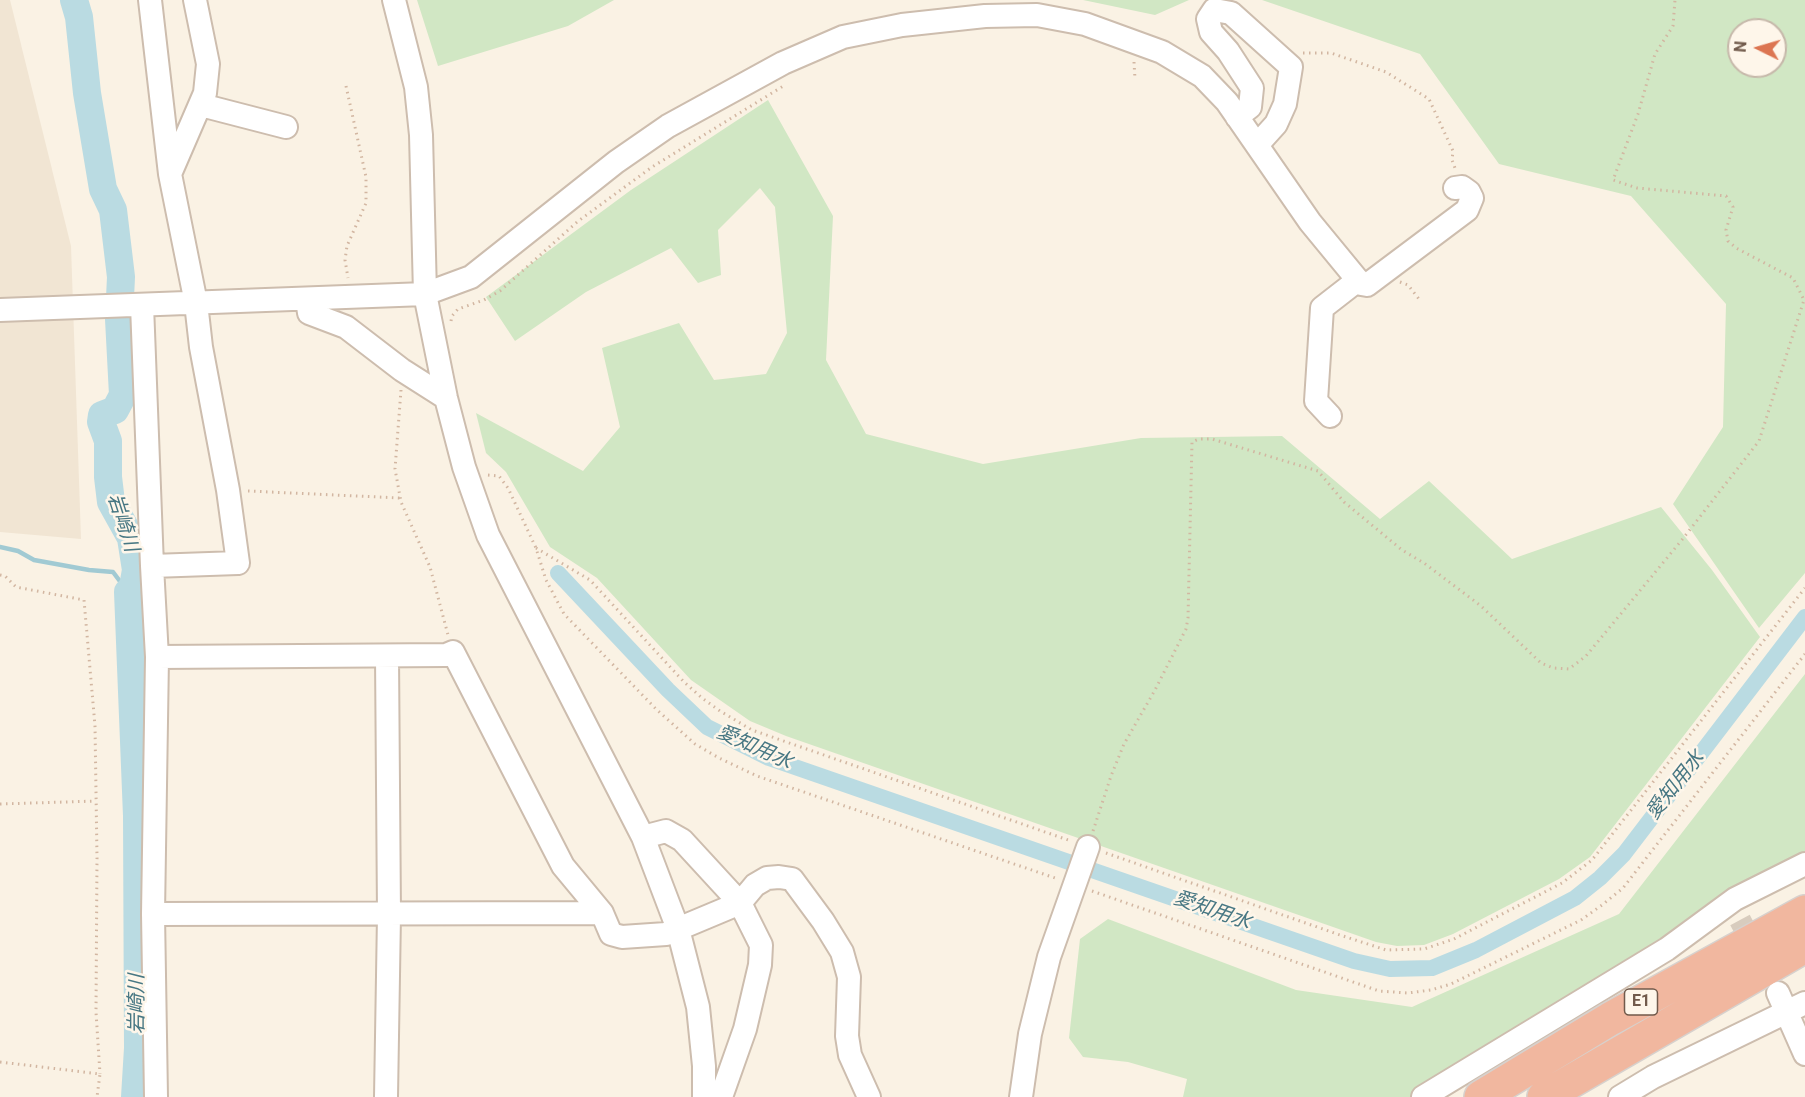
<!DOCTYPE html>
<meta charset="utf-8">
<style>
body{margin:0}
#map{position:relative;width:1805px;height:1097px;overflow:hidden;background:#faf2e4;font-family:Roboto,sans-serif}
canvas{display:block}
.north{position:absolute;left:1727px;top:18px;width:60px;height:60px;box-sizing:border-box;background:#fef6ea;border:2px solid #c6b8aa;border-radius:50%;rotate:275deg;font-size:16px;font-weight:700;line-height:24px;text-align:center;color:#715a4b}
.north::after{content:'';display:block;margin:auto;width:21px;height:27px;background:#dc7551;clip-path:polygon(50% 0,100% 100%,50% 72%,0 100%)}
</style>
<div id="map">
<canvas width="1805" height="1097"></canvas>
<div class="north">N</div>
</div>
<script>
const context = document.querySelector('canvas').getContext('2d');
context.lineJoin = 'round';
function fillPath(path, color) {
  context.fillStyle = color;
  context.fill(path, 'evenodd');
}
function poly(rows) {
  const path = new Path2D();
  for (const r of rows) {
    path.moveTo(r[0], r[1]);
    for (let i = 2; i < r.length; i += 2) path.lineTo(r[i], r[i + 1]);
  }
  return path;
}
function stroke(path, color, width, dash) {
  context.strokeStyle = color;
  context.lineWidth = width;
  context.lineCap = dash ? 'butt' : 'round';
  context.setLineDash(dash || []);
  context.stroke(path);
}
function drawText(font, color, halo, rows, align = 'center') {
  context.font = font + ' Roboto,"Noto Sans JP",sans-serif';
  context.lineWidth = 5;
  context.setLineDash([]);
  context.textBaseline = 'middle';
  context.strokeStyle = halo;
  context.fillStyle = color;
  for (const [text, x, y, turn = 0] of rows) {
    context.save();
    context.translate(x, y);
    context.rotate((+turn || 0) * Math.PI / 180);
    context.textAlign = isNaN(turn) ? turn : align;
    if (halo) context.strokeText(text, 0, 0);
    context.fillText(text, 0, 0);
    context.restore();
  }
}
const residential = poly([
 [0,0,10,0,71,246,81,539,0,532]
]);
const green = poly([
 [417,0,614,0,568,26,438,66],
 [1083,0,1189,0,1155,15],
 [1262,0,1805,0,1805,573,1759,628,1673,504,1723,427,1726,304,1631,196,1499,164,1420,54],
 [1739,30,1775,30,1775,66,1739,66],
 [768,100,833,216,826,360,866,434,983,464,1141,438,1282,436,1380,519,1429,481,1512,559,1661,507,1712,570,1760,637,1590,857,1559,879,1453,934,1424,945,1397,946,1376,942,786,736,750,721,691,680,597,578,550,547,506,472,486,453,476,413,583,471,620,427,602,348,679,323,714,380,766,374,787,333,775,207,760,188,718,230,721,275,698,283,671,248,586,292,515,341,486,297,631,190],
 [1805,674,1805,851,1411,1097,1183,1097,1187,1079,1128,1062,1083,1057,1069,1038,1080,939,1108,919,1296,990,1412,1007,1619,914]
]);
const stream = poly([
 [0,547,18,551,34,560,89,570,113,572,128,592]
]);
const canal = poly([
 [558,573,668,690,707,727,769,758,1354,961,1390,969,1432,968,1476,950,1575,898,1600,878,1624,854,1805,617]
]);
const river = poly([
 [74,0,79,17,87,93,103,189,113,210,121,277,119,319,123,395,115,410,102,415,101,422,108,441,108,477,111,502,131,538,136,570,133,587,128,592,137,816,138,1048,135,1097]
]);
const minorTunnel = poly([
 [1740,920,1758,954]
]);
const path = poly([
 [1303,53,1331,53,1386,72,1429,99,1453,151,1452,160,1455,168],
 [1134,62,1135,79],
 [346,86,366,177,366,203,347,246,345,260,348,278],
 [1400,282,1408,285,1419,299],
 [451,321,452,316,458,309,484,300,500,291,577,222,652,167,785,85],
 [401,390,395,469,401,502,430,567,448,635],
 [488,475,499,476,508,488,536,548,546,580,564,614,656,709,695,744,719,758,757,776,1058,879],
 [248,491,400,498],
 [536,548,590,580,684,682,702,698,720,711,752,730,1071,841],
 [0,575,5,576,16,587,84,600,95,726,97,858,96,1012,100,1074],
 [0,804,96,801],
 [1093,831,1111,776,1124,744,1155,690,1186,629,1188,618,1192,442,1199,439,1212,439,1318,471,1344,502,1402,550,1424,563,1481,606,1541,663,1553,668,1569,669,1586,656,1681,541,1759,441,1804,300,1793,278,1736,248,1728,241,1726,230,1733,207,1726,196,1637,188,1613,180,1638,114,1655,54,1673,26,1675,0],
 [1106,853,1337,934,1386,950,1424,949,1454,939,1562,883,1592,860,1805,588],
 [1092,891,1379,991,1408,993,1431,990,1451,984,1581,920,1602,905,1623,888,1805,654],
 [0,1062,100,1074,97,1097]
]);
const minor = poly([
 [150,0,170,174,196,303,201,347,228,490,238,563,152,566],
 [394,0,416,87,421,135,425,294,446,398,464,467,488,535,643,837,678,929,698,1007,704,1066,704,1097],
 [201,105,286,127],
 [1237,117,1250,107,1252,88,1228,51,1211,32,1208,19,1214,10,1231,13,1291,67,1285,104,1276,124,1257,145],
 [170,174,205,93,208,64,195,0],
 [307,299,309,313,346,327,402,370,446,398],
 [142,305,152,566,157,657,153,914,156,1097],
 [0,310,425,294,471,277,616,162,668,126,783,63,843,37,902,25,985,16,1037,15,1085,24,1162,52,1202,76,1227,102,1310,222,1361,284,1367,285,1467,210,1472,198,1469,192,1462,187,1455,188],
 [1330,416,1316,401,1322,308,1358,280],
 [157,657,446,655,453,652,563,866,602,913,611,934,622,937,666,934,740,903,755,885,767,878,779,877,792,879,823,921,842,952,849,977,847,1036,850,1055,869,1097],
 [643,837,666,831,682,840,740,903,761,945,760,965,745,1029,721,1097],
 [153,914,602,913],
 [1778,993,1805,1054],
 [386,1097,389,915,387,656],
 [1021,1097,1030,1034,1049,957,1088,847],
 [1423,1097,1667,949,1735,899,1805,864],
 [1620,1097,1653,1077,1805,1003]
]);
const highway = poly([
 [1481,1097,1610,1019,1805,912],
 [1544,1097,1805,946]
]);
const shields = [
 [1641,1002,33]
];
const shieldNames = [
 ["E1",1641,1002]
];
const waterNames = [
 ["岩崎川",122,523,72],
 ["愛知用水",754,748,24],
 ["愛知用水",1676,786,-52],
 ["愛知用水",1212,911,19],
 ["岩崎川",138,1004,-90]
];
fillPath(residential, '#f1e5d3');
fillPath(green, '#d1e7c4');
stroke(stream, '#a1cad3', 4.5);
stroke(canal, '#badbe2', 16);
stroke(river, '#badbe2', 28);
stroke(minorTunnel, '#d8ccbe', 22, [22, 11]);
stroke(minor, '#cdbdae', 26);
stroke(highway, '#d7d1cd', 36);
stroke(path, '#d2b6a1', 3, [1.5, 4.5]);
stroke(minor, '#fff', 22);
stroke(highway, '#f1b79f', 33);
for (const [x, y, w] of shields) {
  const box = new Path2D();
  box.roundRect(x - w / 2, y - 13, w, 26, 4.5);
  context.fillStyle = '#fef6ea';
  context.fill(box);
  stroke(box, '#715a4b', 1.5);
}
drawText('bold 16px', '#715a4b', null, shieldNames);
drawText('italic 20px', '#477783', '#fef6ea', waterNames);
</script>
